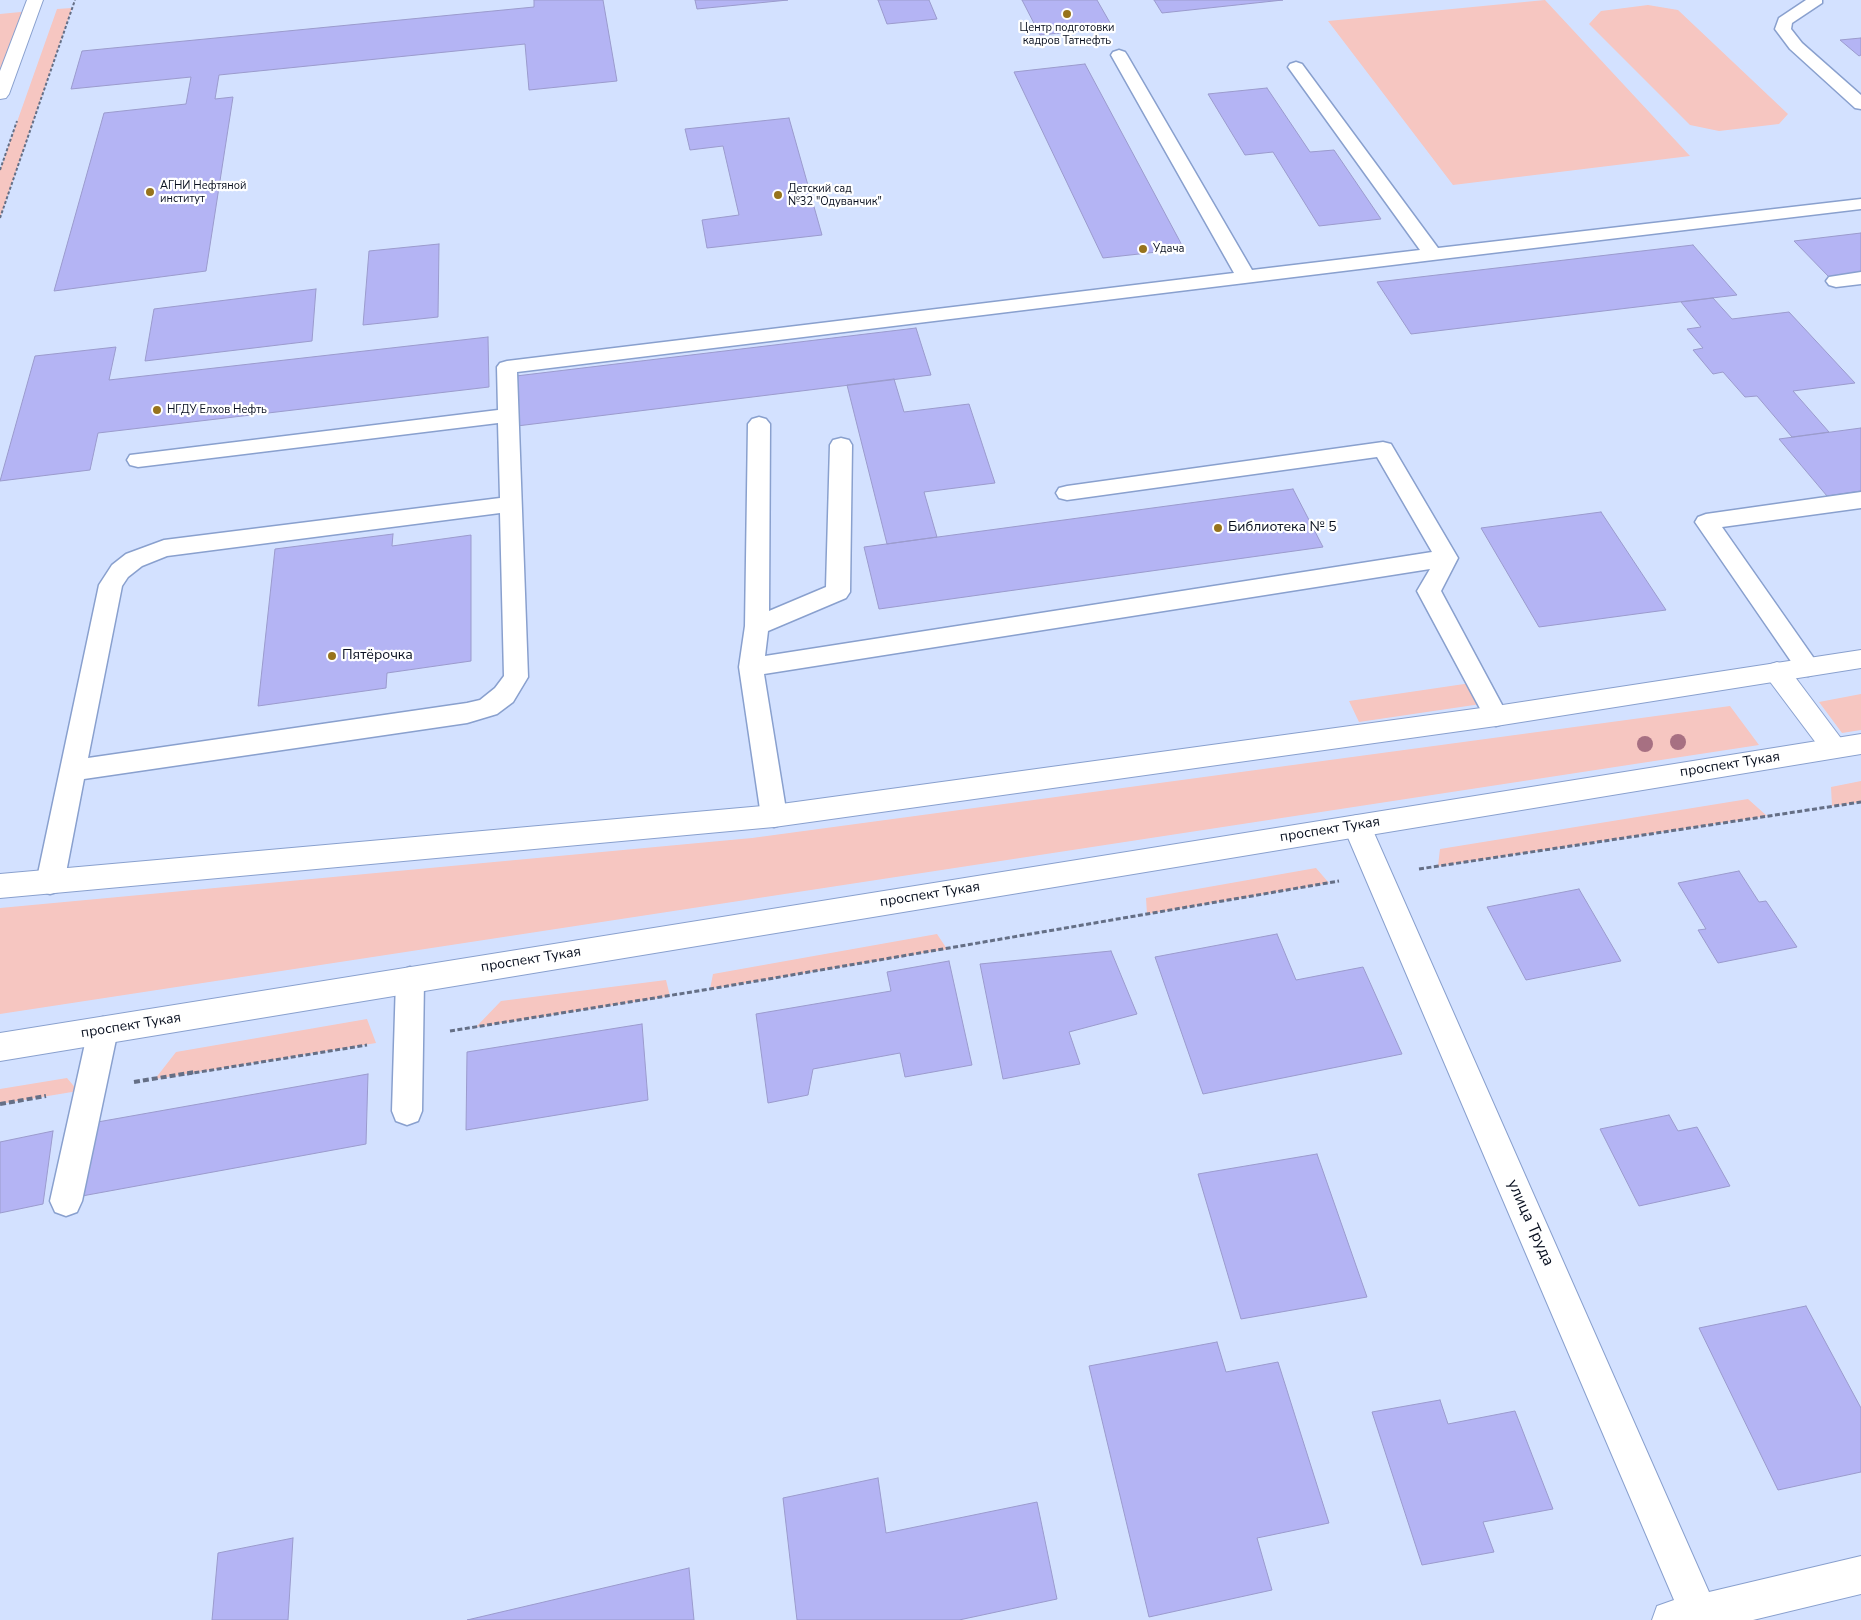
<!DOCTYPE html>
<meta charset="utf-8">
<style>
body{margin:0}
canvas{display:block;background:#d3e1ff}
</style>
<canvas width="1861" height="1620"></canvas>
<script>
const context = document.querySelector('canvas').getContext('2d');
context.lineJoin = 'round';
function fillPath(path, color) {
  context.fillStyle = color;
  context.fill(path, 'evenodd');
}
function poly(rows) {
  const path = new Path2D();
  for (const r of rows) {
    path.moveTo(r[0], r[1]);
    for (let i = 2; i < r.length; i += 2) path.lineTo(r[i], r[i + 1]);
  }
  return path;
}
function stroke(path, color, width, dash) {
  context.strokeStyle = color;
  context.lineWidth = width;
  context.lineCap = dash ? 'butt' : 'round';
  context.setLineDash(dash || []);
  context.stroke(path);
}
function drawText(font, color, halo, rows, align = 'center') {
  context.font = font + ' "Nunito Sans",sans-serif';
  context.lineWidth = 4.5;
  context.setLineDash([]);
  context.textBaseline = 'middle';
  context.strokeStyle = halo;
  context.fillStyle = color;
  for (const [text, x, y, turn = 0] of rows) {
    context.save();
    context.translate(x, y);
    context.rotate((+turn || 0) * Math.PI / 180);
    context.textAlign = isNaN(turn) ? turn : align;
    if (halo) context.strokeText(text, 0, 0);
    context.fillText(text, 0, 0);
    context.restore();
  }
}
const green = poly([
 [1545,0,1690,156,1453,185,1328,21],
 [1648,5,1678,10,1788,114,1779,124,1719,131,1690,125,1589,24,1601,11],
 [72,8,0,218,0,170,57,9],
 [31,11,0,94,0,14],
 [1471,683,1481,704,1359,722,1349,701],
 [1861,694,1861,730,1842,733,1819,702],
 [1730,706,1759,745,0,1014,0,908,752,838],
 [1861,781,1861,802,1832,806,1831,787],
 [1748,799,1767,816,1438,866,1440,849],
 [1316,868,1329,883,1147,914,1146,898],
 [937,934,947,949,710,989,713,974],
 [666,980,670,996,476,1027,501,1001],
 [367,1019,376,1043,155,1079,176,1052],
 [67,1078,78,1091,0,1104,0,1089]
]);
const building = poly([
 [534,0,603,0,617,81,529,90,525,44,219,75,215,99,233,97,206,271,54,291,104,113,186,104,191,77,71,89,82,51,534,7,534,0],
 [695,0,788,0,697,9,695,0],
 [878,0,929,0,937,19,887,24,878,0],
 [1022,0,1097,0,1113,28,1040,35,1022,0],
 [1154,0,1283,0,1162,13,1154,0],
 [1861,38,1861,55,1859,56,1840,40,1861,38],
 [1085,64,1184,249,1103,258,1014,72,1085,64],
 [1267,88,1310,152,1334,150,1381,219,1319,226,1273,152,1245,155,1208,94,1267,88],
 [789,118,822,235,707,248,702,220,739,215,723,146,690,150,685,129,789,118],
 [1861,233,1861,273,1829,277,1794,241,1861,233],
 [439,244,438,317,363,325,369,251,439,244],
 [1693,245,1737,295,1411,334,1377,282,1693,245],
 [316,289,312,341,145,361,154,309,316,289],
 [1713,298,1732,319,1789,312,1855,383,1793,391,1829,432,1792,437,1757,396,1745,397,1723,372,1713,374,1693,350,1703,348,1687,329,1701,327,1681,302,1713,298],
 [916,328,931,375,517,426,516,376,916,328],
 [488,337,489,387,98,433,90,470,0,481,35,356,116,347,109,380,488,337],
 [894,379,904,412,969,404,995,483,924,492,937,537,887,544,847,385,894,379],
 [1861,428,1861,491,1827,496,1779,439,1861,428],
 [1293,489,1323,547,879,609,864,547,1293,489],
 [1601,512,1666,610,1539,627,1481,528,1601,512],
 [393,534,392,546,471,535,471,661,387,673,386,688,258,706,275,549,393,534],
 [1739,871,1759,902,1766,901,1797,947,1718,963,1698,930,1706,929,1678,883,1739,871],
 [1579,889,1621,961,1526,980,1487,907,1579,889],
 [1277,934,1296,980,1363,967,1402,1054,1203,1094,1155,957,1277,934],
 [1111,951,1137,1014,1069,1032,1080,1064,1003,1079,980,964,1111,951],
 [949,961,972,1065,905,1077,900,1053,813,1069,808,1095,768,1103,756,1014,891,991,887,972,949,961],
 [642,1024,648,1100,466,1130,467,1052,642,1024],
 [368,1074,366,1144,82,1196,92,1123,368,1074],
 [1669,1115,1678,1131,1697,1127,1730,1186,1639,1206,1600,1129,1669,1115],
 [53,1131,43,1204,0,1213,0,1142,53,1131],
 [1317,1154,1367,1297,1241,1319,1198,1174,1317,1154],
 [1806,1306,1861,1408,1861,1472,1778,1490,1699,1328,1806,1306],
 [1217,1342,1226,1372,1278,1362,1329,1523,1257,1538,1272,1590,1149,1617,1089,1366,1217,1342],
 [1440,1400,1448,1424,1515,1411,1553,1509,1483,1522,1494,1552,1422,1565,1372,1412,1440,1400],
 [878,1478,886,1533,1037,1502,1057,1599,959,1620,797,1620,783,1498,878,1478],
 [293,1538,288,1620,212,1620,218,1553,293,1538],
 [689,1568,694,1620,467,1620,689,1568]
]);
const pathFar2 = poly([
 [0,170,17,121],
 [0,218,75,0]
]);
const pathFar1 = poly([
 [1419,869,1861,802],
 [450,1031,710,989,1339,881],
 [187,1074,367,1045]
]);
const path = poly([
 [134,1082,195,1072],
 [0,1104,46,1096]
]);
const service = poly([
 [1806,0,1822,0,1822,3,1792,23,1791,29,1802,43,1861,95,1861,109,1855,108,1790,49,1775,29,1779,18,1806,0],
 [1119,50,1125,52,1127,55,1252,270,1420,250,1288,67,1290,64,1296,62,1302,64,1438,248,1861,199,1861,209,1433,260,517,372,528,677,513,702,497,714,467,723,84,779,64,883,60,891,50,894,40,891,36,883,99,585,112,565,126,554,164,540,500,498,498,423,138,467,130,465,127,460,130,455,498,410,497,367,500,363,507,361,1234,273,1111,55,1113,52,1119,50],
 [500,513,504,676,495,688,480,700,467,703,88,758,122,586,128,577,142,566,167,556,500,513],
 [1861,272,1861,284,1836,287,1829,285,1826,281,1829,277,1861,272],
 [759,417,766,419,770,424,769,611,826,587,830,445,833,440,841,438,849,440,852,445,850,592,846,598,768,631,765,656,1432,552,1377,457,1067,500,1059,498,1056,493,1059,488,1067,486,1383,442,1391,444,1458,558,1441,591,1508,716,1505,723,1496,726,1487,723,1484,716,1417,591,1430,569,764,674,787,816,783,824,774,827,765,824,761,816,739,667,745,626,748,424,752,419,759,417],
 [1861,492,1861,508,1722,527,1820,667,1817,673,1808,676,1799,673,1695,522,1698,517,1706,514,1861,492],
 [410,967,420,971,424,980,422,1111,418,1121,407,1125,396,1121,392,1111,396,980,400,971,410,967],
 [103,1017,113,1021,118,1030,82,1201,77,1212,66,1216,55,1212,50,1201,88,1030,93,1021,103,1017]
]);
const minor = poly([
 [1357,815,1367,818,1371,826,1709,1592,1861,1556,1861,1594,1753,1620,1652,1620,1657,1606,1674,1600,1343,826,1347,818,1357,815]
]);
const tertiary = poly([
 [27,0,43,0,9,94,6,98,0,99,0,71,27,0],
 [1777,662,1786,665,1843,741,1847,748,1843,755,1834,758,1825,755,1768,679,1764,672,1768,665,1777,662]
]);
const secondary = poly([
 [1861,650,1861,668,1496,726,774,827,0,898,0,874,774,805,1496,706,1861,650],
 [1861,734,1861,754,0,1061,0,1033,1861,734]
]);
const trees = [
 [1678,742],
 [1645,744]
];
const markers = [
 [1067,14,5,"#97731c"],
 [150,192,5,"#97731c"],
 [778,195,5,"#97731c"],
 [1143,249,5,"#97731c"],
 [157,410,5,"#97731c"],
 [1218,528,5,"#97731c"],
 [332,656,5,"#97731c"]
];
const farPoinames = [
 ["Центр подготовки",1067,28,"center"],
 ["кадров Татнефть",1067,41,"center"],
 ["АГНИ Нефтяной",160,186],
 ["институт",160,199],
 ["Детский сад",788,189],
 ["№32 \"Одуванчик\"",788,202],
 ["Удача",1153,249],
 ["НГДУ Елхов Нефть",167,410]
];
const poiNames = [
 ["Библиотека № 5",1228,528],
 ["Пятёрочка",342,656]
];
const streetNames = [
 ["проспект Тукая",1730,765,-9],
 ["проспект Тукая",1330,830,-9],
 ["проспект Тукая",930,895,-9],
 ["проспект Тукая",531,960,-9],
 ["проспект Тукая",131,1026,-9]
];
const nearStreetnames = [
 ["улица Труда",1530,1223,66]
];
fillPath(green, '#f6c6c1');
fillPath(building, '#b4b4f4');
stroke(building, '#9b9bcd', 1);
stroke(service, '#89a0ce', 3);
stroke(minor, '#89a0ce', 2);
stroke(tertiary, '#89a0ce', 2);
stroke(secondary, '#89a0ce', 2);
stroke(pathFar2, '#656f86', 2, [3, 2]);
stroke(pathFar1, '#656f86', 3, [5, 2.5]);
stroke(path, '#656f86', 4, [6, 3]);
fillPath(service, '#fff');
fillPath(minor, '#fff');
fillPath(tertiary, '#fff');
fillPath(secondary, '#fff');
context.fillStyle = '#a77082';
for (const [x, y] of trees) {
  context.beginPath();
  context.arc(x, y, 8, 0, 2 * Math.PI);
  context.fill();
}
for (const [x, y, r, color] of markers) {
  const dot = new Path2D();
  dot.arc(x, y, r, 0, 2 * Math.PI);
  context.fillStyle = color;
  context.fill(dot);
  stroke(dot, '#fff', 2);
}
drawText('11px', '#080f1f', '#fff', farPoinames, 'left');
drawText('14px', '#080f1f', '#fff', poiNames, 'left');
drawText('14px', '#080f1f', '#fff', streetNames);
drawText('16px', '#080f1f', '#fff', nearStreetnames);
</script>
